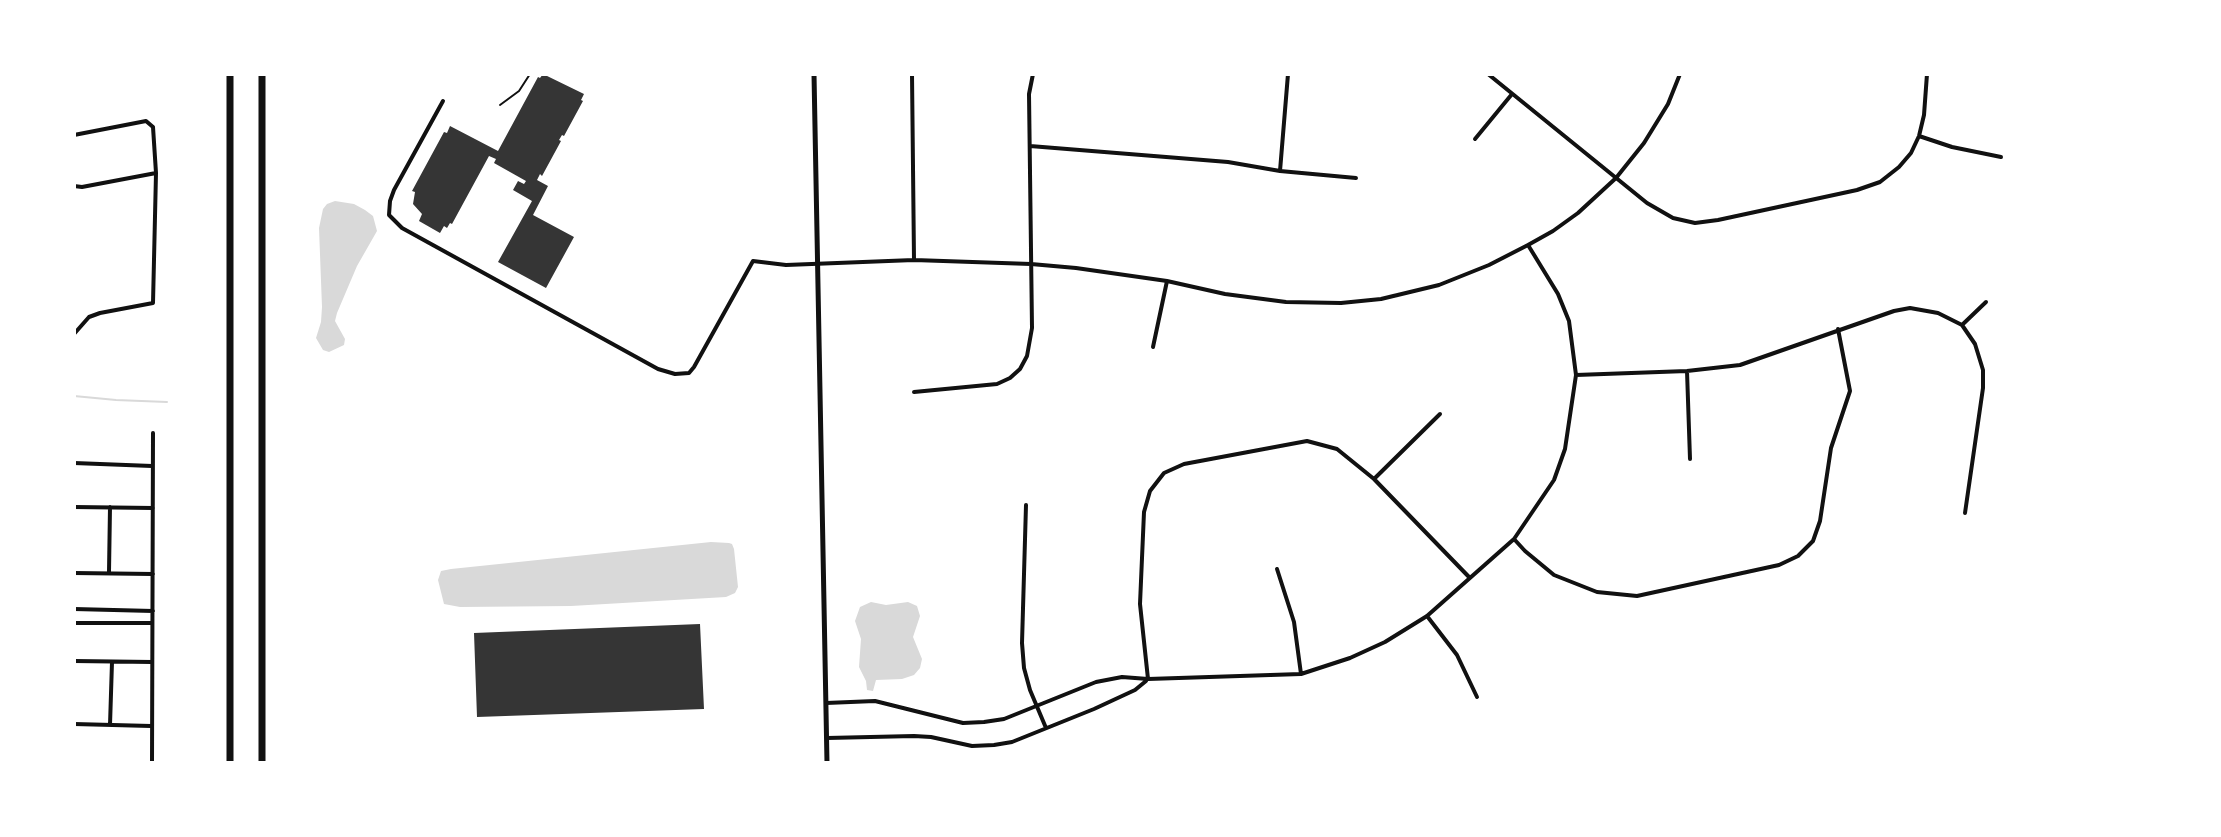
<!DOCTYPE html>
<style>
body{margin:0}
#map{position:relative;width:2221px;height:837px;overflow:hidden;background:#fff;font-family:Manrope,sans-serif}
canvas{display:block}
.frame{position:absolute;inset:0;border:76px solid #fff;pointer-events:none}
</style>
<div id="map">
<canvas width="2221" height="837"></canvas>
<div class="frame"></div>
</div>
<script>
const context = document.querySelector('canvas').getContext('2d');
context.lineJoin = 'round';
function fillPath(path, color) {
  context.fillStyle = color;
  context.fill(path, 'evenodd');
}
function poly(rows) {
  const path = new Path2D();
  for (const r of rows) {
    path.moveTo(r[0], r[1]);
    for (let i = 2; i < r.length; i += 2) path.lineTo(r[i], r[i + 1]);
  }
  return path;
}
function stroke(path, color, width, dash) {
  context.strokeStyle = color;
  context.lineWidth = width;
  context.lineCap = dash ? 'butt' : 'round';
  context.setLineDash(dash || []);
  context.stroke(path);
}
const water = poly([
 [335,201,354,204,365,210,373,216,377,231,357,266,337,313,335,321,345,339,344,345,329,352,323,350,316,338,321,322,322,307,319,228,323,209,327,204],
 [711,542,729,543,732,544,734,549,738,587,735,593,726,597,571,606,460,607,444,604,438,580,441,571,451,569],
 [871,602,886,605,908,602,917,606,920,616,913,637,922,659,920,668,914,675,902,679,876,680,873,691,867,690,866,681,859,667,861,639,855,621,860,607]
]);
const stream = poly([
 [74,396,116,400,167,402]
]);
const building = poly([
 [543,74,584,94,581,100,583,101,564,136,562,135,559,140,561,141,542,176,540,174,537,180,548,186,533,215,574,237,546,288,498,262,532,201,513,190,518,181,524,184,526,181,494,163,496,159,489,156,452,224,450,223,447,228,444,226,440,233,419,221,422,214,413,204,415,192,412,191,444,132,447,133,450,126,498,151,538,77,540,78],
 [700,624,704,709,477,717,474,633]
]);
const path = poly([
 [500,105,519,91,530,74]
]);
const minor = poly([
 [912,74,914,260],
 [1488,74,1647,203,1673,218,1695,223,1718,220,1857,190,1880,182,1899,167,1911,153,1919,136,1924,115,1927,74],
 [443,101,394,190,390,201,389,215,402,228,658,369,675,374,689,373,694,367,753,261,786,265,914,260,1031,264,1076,268,1167,281,1225,294,1286,302,1341,303,1381,299,1439,285,1489,265,1528,245,1553,231,1578,213,1616,178,1644,143,1668,104,1680,74],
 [74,135,146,121,153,127,156,173,153,303,100,313,89,317,74,334],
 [1919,136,1952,147,2001,157],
 [1475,139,1512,94],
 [1030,146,1228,162,1280,171,1356,178],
 [1280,171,1288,74],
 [74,186,82,187,156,173],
 [1962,325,1986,302],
 [1153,347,1167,281],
 [1687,371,1690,459],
 [1576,375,1687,371,1740,365,1894,311,1910,308,1938,313,1962,325,1975,344,1983,370,1983,388,1965,513],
 [914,392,997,384,1010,378,1020,369,1027,356,1032,328,1029,94,1033,74],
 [74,463,152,466],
 [1374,479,1440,414],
 [1026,505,1022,643,1024,668,1030,690,1046,728],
 [74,507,153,508],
 [1514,539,1525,551,1554,575,1597,592,1637,596,1779,565,1798,556,1813,541,1820,521,1831,448,1850,391,1838,329],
 [1277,569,1294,622,1301,674],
 [109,572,110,507],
 [74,573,153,574],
 [74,609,153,611],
 [1427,616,1457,655,1477,697],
 [74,623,152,623],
 [74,661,152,662],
 [1148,679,1140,604,1144,512,1150,491,1164,473,1184,464,1307,441,1337,449,1374,479,1469,577],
 [826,703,875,701,963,723,984,722,1004,719,1096,682,1122,677,1148,679,1301,674,1350,658,1385,642,1427,616,1514,539,1554,480,1565,449,1576,375,1569,321,1558,294,1528,245],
 [74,724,151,726],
 [110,725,112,662],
 [827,738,914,736,931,737,972,746,994,745,1012,742,1094,709,1135,690,1146,681],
 [152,763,153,433]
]);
const secondary = poly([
 [814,74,827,763]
]);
const motorway = poly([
 [230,74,230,763],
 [262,74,262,763]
]);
fillPath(water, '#d9d9d9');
stroke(stream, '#d9d9d9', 2);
fillPath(building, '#353535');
stroke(path, '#111', 2);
stroke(minor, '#111', 4);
stroke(secondary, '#111', 5);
stroke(motorway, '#111', 7);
</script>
